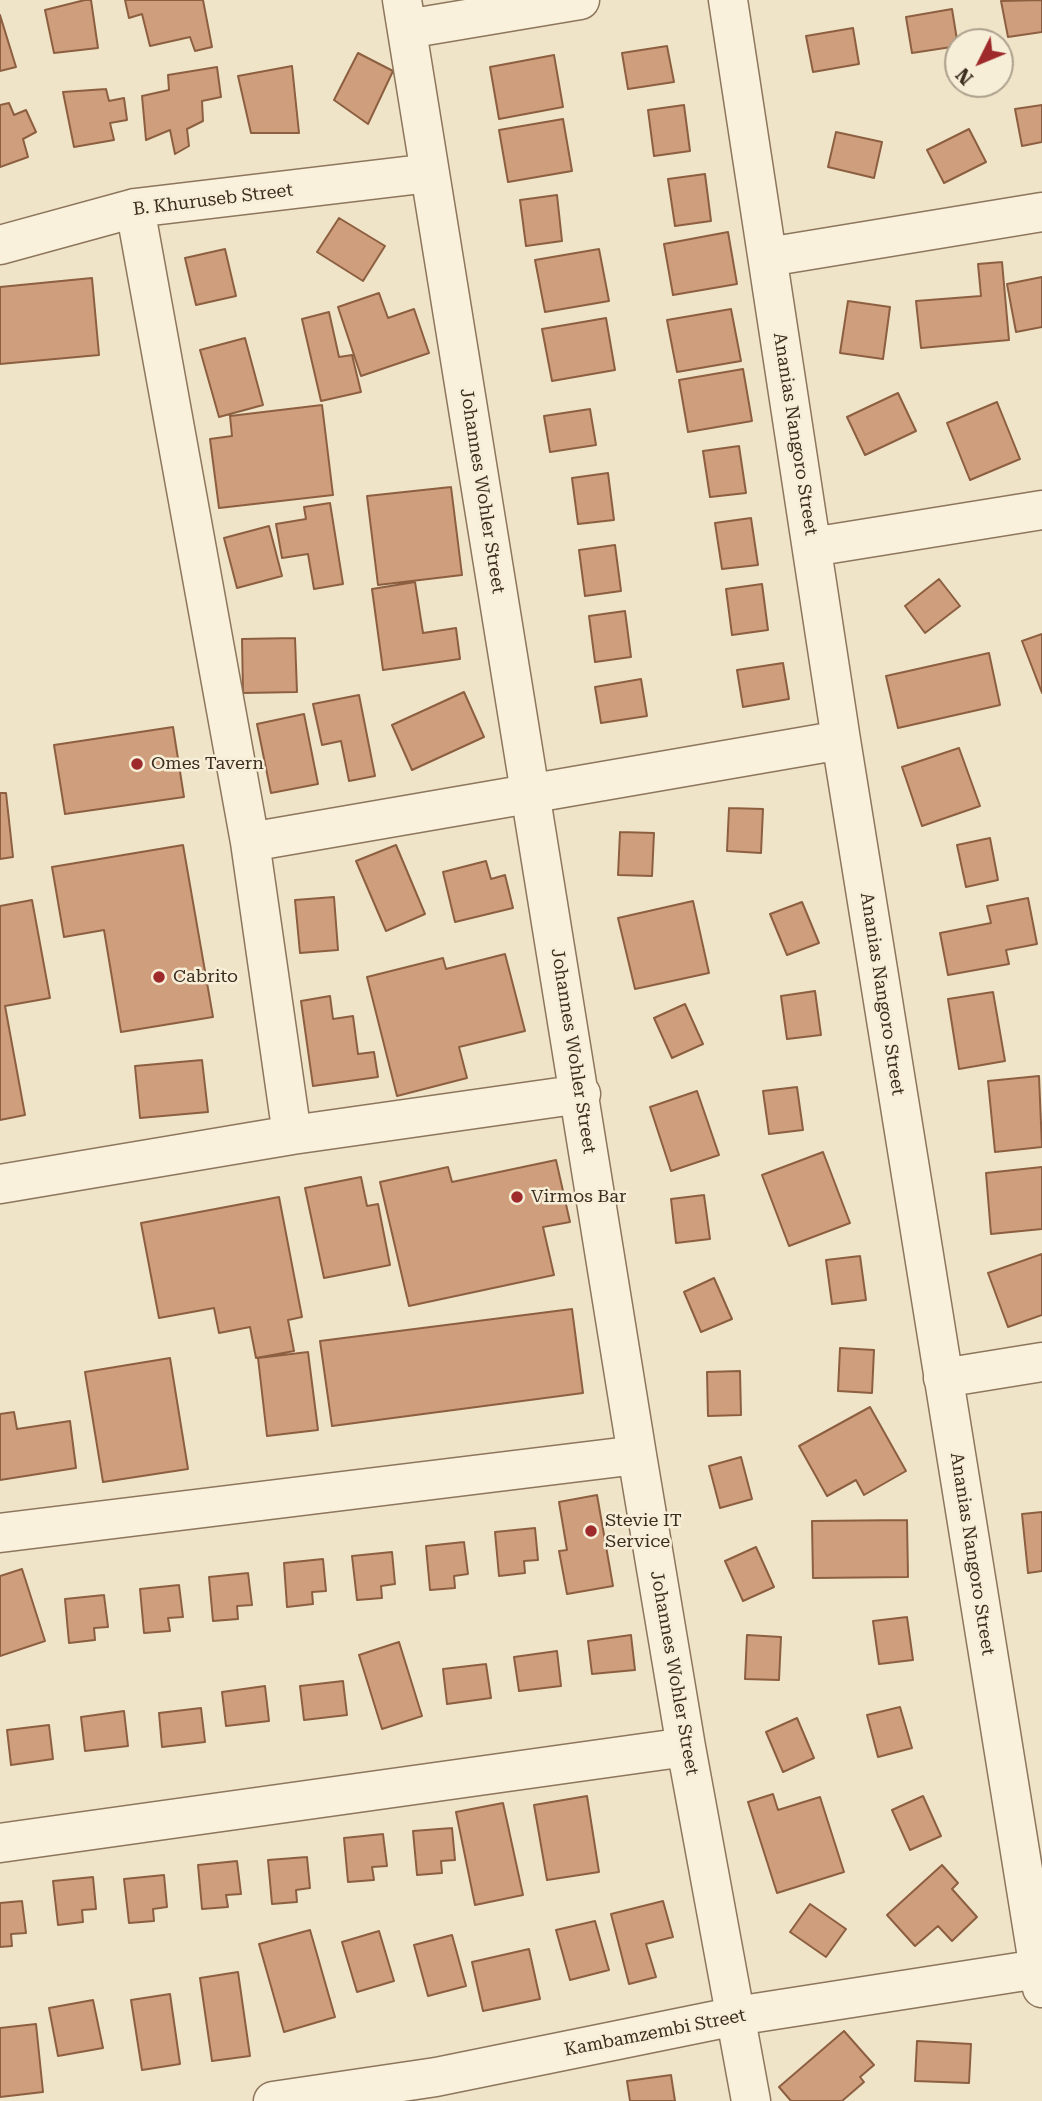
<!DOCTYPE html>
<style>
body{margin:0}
#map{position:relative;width:1042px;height:2101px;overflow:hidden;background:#f0e4c8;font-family:"Roboto Serif",serif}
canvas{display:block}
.north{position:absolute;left:944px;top:28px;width:70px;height:70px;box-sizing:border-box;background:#f7eed8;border:2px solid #ada18e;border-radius:50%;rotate:227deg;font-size:19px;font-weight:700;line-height:28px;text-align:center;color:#3d2e20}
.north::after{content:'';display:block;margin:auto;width:24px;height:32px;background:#9e2a2b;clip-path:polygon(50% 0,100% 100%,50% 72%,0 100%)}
</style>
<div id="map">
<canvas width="1042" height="2101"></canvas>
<div class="north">N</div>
</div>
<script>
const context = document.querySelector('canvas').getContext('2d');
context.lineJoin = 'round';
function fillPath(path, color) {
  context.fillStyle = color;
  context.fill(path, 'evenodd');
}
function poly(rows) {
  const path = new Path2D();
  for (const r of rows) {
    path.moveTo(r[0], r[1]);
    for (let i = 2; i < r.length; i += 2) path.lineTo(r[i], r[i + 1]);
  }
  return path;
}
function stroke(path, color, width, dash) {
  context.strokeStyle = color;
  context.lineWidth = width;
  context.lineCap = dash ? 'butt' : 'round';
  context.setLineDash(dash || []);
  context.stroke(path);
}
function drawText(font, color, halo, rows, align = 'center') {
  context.font = font + ' "Roboto Serif",serif';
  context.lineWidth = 5;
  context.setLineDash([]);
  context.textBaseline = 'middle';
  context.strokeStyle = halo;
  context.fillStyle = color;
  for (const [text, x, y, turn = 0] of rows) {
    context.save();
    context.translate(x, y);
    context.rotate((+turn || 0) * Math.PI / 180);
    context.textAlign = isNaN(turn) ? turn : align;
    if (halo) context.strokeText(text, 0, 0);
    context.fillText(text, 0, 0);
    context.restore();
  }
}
const building = poly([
 [85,0,91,0,98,48,54,53,45,10,85,0],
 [125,0,203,0,212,47,195,51,190,37,150,46,142,14,129,18,125,0],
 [1042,0,1042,32,1008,37,1001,1,1042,0],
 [952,9,958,46,912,53,906,17,952,9],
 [0,15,16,67,0,71,0,15],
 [853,28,859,64,813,72,806,36,853,28],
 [667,46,674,82,628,89,622,53,667,46],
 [358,53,393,71,368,124,334,100,358,53],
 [554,55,563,107,499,119,490,67,554,55],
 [292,66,299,133,251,133,238,76,292,66],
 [217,67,221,97,202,101,203,121,187,129,189,146,175,154,170,130,146,140,142,96,169,90,168,75,217,67],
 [106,89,109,101,124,98,127,120,110,123,114,140,74,147,63,92,106,89],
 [9,103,14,115,26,110,36,132,23,139,28,157,0,167,0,105,9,103],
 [684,105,690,151,654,156,648,110,684,105],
 [1042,105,1042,142,1022,146,1015,109,1042,105],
 [563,119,572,171,508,182,499,130,563,119],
 [969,129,986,162,944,183,927,150,969,129],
 [836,132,882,142,874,178,828,167,836,132],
 [705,174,711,221,675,226,668,179,705,174],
 [557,195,562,241,526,246,520,200,557,195],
 [339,218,385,246,363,281,317,252,339,218],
 [728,232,737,284,673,295,664,244,728,232],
 [225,249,236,296,196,305,185,258,225,249],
 [599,249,609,301,545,312,535,260,599,249],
 [1002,262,1009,340,921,348,916,301,981,296,978,264,1002,262],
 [1042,277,1042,327,1016,332,1007,284,1042,277],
 [92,278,99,355,0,364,0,287,92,278],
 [379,293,388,318,414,309,429,353,361,376,338,307,379,293],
 [848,301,890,307,883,359,840,353,848,301],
 [731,309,741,361,677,372,667,320,731,309],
 [329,312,339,357,352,355,361,392,321,401,302,319,329,312],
 [606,318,615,370,552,381,542,329,606,318],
 [245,338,263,405,219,417,200,350,245,338],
 [743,369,752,421,688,432,679,380,743,369],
 [898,393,916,431,865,455,847,417,898,393],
 [997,402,1020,459,970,480,947,423,997,402],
 [322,405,333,495,219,508,210,439,232,436,230,416,322,405],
 [590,409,596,445,550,452,544,416,590,409],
 [739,446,746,493,710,497,703,451,739,446],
 [608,473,614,520,578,524,572,478,608,473],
 [451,487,462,575,378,585,367,496,451,487],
 [330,503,343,584,314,589,308,554,282,558,276,524,306,519,304,507,330,503],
 [751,518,758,565,722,569,715,523,751,518],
 [269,526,282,576,237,588,224,538,269,526],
 [615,545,621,591,585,596,579,550,615,545],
 [939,579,960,606,925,633,905,606,939,579],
 [415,582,423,633,456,628,460,659,383,670,372,589,415,582],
 [762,584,768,630,732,635,726,589,762,584],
 [625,611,631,657,595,662,589,616,625,611],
 [1042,634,1042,693,1022,641,1042,634],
 [295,638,297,692,243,693,242,639,295,638],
 [989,653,1000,705,898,728,886,676,989,653],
 [783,663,789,699,743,707,737,670,783,663],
 [641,679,647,716,601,723,595,687,641,679],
 [464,692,484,737,412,770,392,725,464,692],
 [359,695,375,776,349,781,341,741,322,745,313,704,359,695],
 [304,714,318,784,271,793,257,724,304,714],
 [173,727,184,797,65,814,54,745,173,727],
 [959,748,980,806,922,826,902,767,959,748],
 [0,793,6,793,13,857,0,859,0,793],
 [729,808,763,809,761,853,727,851,729,808],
 [620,832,654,833,652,876,618,875,620,832],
 [990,838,998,880,966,887,957,845,990,838],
 [183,845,213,1017,121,1032,104,930,64,937,52,867,183,845],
 [396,845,425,914,386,931,356,861,396,845],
 [486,861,491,879,505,875,513,908,455,922,443,872,486,861],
 [334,897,338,950,300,953,295,900,334,897],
 [1028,898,1037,944,1006,950,1009,964,948,975,940,933,991,923,987,906,1028,898],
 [32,900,50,998,5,1006,25,1115,0,1120,0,906,32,900],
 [693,901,709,973,635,989,618,918,693,901],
 [802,902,819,943,787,955,770,914,802,902],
 [505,954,525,1031,459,1047,467,1078,397,1096,367,977,443,958,446,969,505,954],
 [815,991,821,1035,787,1039,781,996,815,991],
 [993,992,1005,1061,959,1069,948,999,993,992],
 [330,996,333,1019,353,1016,358,1054,374,1052,378,1077,313,1086,301,1001,330,996],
 [685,1004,703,1044,672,1058,654,1018,685,1004],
 [202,1060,208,1112,140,1118,135,1066,202,1060],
 [1039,1076,1042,1147,995,1152,988,1081,1039,1076],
 [797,1087,803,1130,769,1134,763,1091,797,1087],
 [697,1091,719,1155,671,1171,650,1107,697,1091],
 [823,1152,850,1223,789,1246,762,1175,823,1152],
 [556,1160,570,1222,543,1227,554,1275,409,1306,380,1182,448,1167,452,1182,556,1160],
 [1042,1167,1042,1229,991,1234,986,1173,1042,1167],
 [361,1177,367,1206,378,1204,390,1265,324,1278,305,1188,361,1177],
 [704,1195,710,1239,676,1243,671,1199,704,1195],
 [279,1197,302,1317,288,1320,294,1351,256,1358,250,1327,219,1333,214,1308,159,1318,141,1223,279,1197],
 [1042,1254,1042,1315,1008,1327,988,1273,1042,1254],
 [860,1256,866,1300,832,1304,826,1260,860,1256],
 [714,1278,732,1319,701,1332,684,1292,714,1278],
 [572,1309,583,1393,332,1426,320,1341,572,1309],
 [840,1348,874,1350,872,1393,838,1391,840,1348],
 [308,1352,318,1430,267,1436,258,1358,308,1352],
 [170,1358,188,1469,103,1482,85,1372,170,1358],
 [740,1371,741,1415,708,1416,707,1372,740,1371],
 [870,1407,906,1471,864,1495,856,1480,827,1496,799,1446,870,1407],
 [14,1412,17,1429,70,1421,76,1468,0,1480,0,1414,14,1412],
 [741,1457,752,1499,720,1508,709,1466,741,1457],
 [597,1495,613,1586,567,1594,559,1551,567,1550,559,1502,597,1495],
 [1042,1512,1042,1571,1028,1573,1022,1514,1042,1512],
 [907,1520,908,1577,813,1578,812,1521,907,1520],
 [535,1528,538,1560,524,1561,525,1573,499,1576,495,1532,535,1528],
 [464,1542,468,1574,454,1576,455,1588,430,1590,426,1546,464,1542],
 [756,1547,774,1587,743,1601,725,1561,756,1547],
 [392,1552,395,1584,381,1586,382,1598,357,1600,352,1556,392,1552],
 [323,1559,326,1591,312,1592,313,1604,287,1607,284,1563,323,1559],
 [22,1569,45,1641,0,1656,0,1576,22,1569],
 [248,1573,252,1605,237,1606,238,1619,213,1621,209,1577,248,1573],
 [179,1585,183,1617,168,1618,170,1631,144,1633,140,1589,179,1585],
 [104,1595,108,1627,94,1628,95,1640,69,1643,65,1599,104,1595],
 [907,1617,913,1660,879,1664,873,1621,907,1617],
 [631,1635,635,1670,592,1674,588,1641,631,1635],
 [747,1635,781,1637,779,1680,745,1679,747,1635],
 [399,1642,422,1716,382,1729,359,1655,399,1642],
 [557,1651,561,1686,519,1691,514,1657,557,1651],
 [486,1664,491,1698,447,1704,443,1669,486,1664],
 [343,1681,347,1715,304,1720,300,1686,343,1681],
 [265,1686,269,1721,226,1726,222,1692,265,1686],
 [900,1707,912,1748,878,1757,867,1715,900,1707],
 [201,1708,205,1742,162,1747,159,1713,201,1708],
 [124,1711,128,1746,85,1751,81,1717,124,1711],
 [797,1718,814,1758,783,1772,766,1732,797,1718],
 [49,1725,53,1759,11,1765,7,1730,49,1725],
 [773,1794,778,1810,820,1797,844,1872,777,1893,748,1802,773,1794],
 [587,1796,599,1872,547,1880,534,1805,587,1796],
 [923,1796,941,1836,910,1850,892,1810,923,1796],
 [503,1803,523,1895,475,1905,456,1812,503,1803],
 [452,1828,455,1860,441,1861,442,1873,417,1875,413,1831,452,1828],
 [383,1834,387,1866,372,1867,374,1880,348,1882,344,1838,383,1834],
 [307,1857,310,1888,296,1890,297,1902,272,1904,268,1860,307,1857],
 [237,1861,241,1894,226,1895,228,1907,202,1909,198,1865,237,1861],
 [942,1865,958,1883,952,1889,977,1917,952,1941,938,1926,915,1946,887,1915,942,1865],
 [164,1875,167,1907,153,1909,154,1921,129,1923,124,1879,164,1875],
 [93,1877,96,1909,82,1910,83,1922,58,1925,53,1881,93,1877],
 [22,1901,26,1933,11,1934,12,1946,0,1947,0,1903,22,1901],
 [663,1901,673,1937,646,1944,656,1977,629,1984,611,1914,663,1901],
 [810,1904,846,1929,826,1957,790,1932,810,1904],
 [595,1921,609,1970,570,1980,556,1930,595,1921],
 [310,1930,335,2017,284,2032,259,1944,310,1930],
 [379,1931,394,1981,357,1992,342,1942,379,1931],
 [452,1935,466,1986,428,1996,414,1945,452,1935],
 [529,1949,540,1999,483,2011,472,1962,529,1949],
 [238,1972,250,2056,212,2061,200,1978,238,1972],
 [170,1994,180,2064,142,2070,131,2000,170,1994],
 [93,2000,103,2048,58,2056,49,2008,93,2000],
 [36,2024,43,2092,0,2097,0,2028,36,2024],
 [844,2031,874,2065,860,2077,864,2082,842,2101,791,2101,779,2087,844,2031],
 [917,2041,971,2044,969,2083,915,2081,917,2041],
 [671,2075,675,2101,630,2101,627,2081,671,2075]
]);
const minor = poly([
 [402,0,637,1455,686,1747,751,2101],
 [728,0,841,740,1042,1988],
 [407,29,580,0],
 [135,208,250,842,292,1135],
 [0,245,135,208,430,173],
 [768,257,1042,212],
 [812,547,1042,510],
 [250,842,841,740],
 [0,1184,292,1135,581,1094],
 [943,1378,1042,1362],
 [0,1533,637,1455],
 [0,1843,686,1747],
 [273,2101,436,2077,736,2016,1038,1969]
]);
const markers = [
 [137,764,7,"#9e2a2b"],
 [159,977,7,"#9e2a2b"],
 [517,1197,7,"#9e2a2b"],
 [591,1531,7,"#9e2a2b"]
];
const streetNames = [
 ["B. Khuruseb Street",213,200,-7],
 ["Ananias Nangoro Street",795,434,81],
 ["Johannes Wohler Street",482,491,81],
 ["Ananias Nangoro Street",882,994,81],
 ["Johannes Wohler Street",573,1051,81],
 ["Ananias Nangoro Street",972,1554,81],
 ["Johannes Wohler Street",674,1673,80],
 ["Kambamzembi Street",655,2033,-11]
];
const poiNames = [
 ["Omes Tavern",151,764],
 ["Cabrito",173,977],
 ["Virmos Bar",531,1197],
 ["Stevie IT",605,1521],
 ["Service",605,1542]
];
fillPath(building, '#cf9f7d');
stroke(building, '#8d5f41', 2);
stroke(minor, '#8d765c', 41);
stroke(minor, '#faf1dc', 38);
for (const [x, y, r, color] of markers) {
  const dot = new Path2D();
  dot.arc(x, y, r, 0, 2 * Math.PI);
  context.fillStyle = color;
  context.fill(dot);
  stroke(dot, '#f7eed8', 2.5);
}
drawText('18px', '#3d2e20', '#f7eed8', streetNames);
drawText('18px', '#3d2e20', '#f7eed8', poiNames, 'left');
</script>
